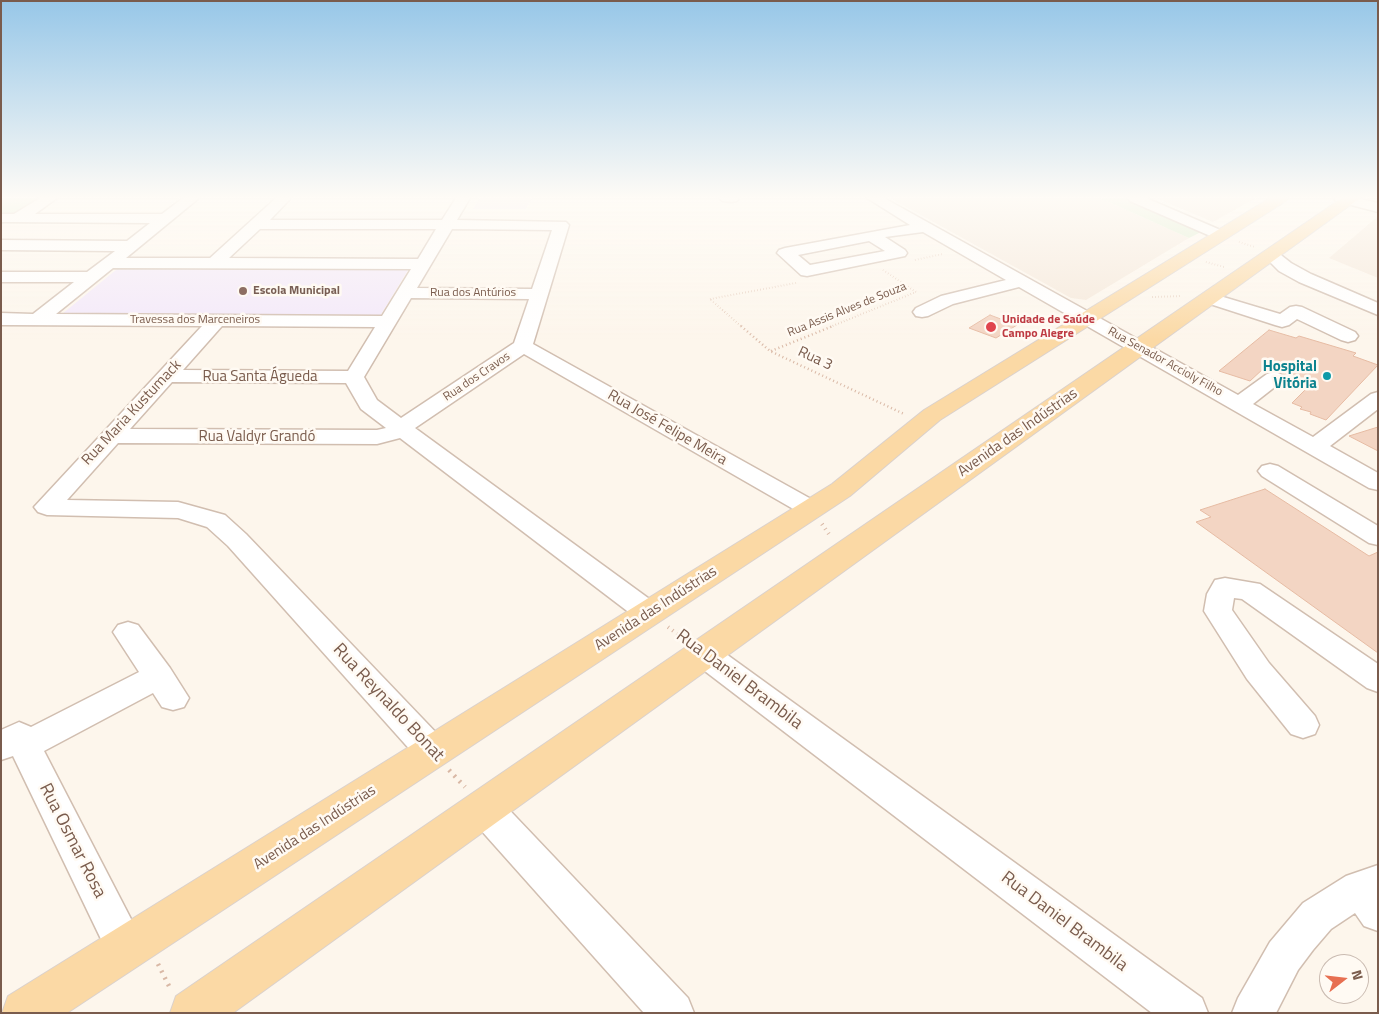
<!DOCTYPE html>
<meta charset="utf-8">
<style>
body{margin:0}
#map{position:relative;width:1379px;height:1014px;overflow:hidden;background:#fdf6ec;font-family:"Titillium Web",sans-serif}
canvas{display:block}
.frame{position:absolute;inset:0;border:2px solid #7a5c4d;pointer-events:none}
.north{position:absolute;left:1319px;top:954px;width:50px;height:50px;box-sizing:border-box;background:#fffaf3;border:1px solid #cabbb1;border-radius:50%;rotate:74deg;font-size:14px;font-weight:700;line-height:20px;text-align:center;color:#7a5c4d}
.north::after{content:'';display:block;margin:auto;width:18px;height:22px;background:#e76f51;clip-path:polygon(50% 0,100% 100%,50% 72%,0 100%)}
</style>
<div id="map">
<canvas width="1379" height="1014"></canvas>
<div class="frame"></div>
<div class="north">N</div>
</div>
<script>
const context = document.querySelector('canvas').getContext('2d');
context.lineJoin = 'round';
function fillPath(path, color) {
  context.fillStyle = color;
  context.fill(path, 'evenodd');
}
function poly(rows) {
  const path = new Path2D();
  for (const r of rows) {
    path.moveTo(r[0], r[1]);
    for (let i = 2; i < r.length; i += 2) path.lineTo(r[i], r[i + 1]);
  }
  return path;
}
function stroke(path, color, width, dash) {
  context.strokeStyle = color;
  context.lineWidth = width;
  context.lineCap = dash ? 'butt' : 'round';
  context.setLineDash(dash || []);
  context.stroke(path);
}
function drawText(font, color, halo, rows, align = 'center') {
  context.font = font + ' "Titillium Web",sans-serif';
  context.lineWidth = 5;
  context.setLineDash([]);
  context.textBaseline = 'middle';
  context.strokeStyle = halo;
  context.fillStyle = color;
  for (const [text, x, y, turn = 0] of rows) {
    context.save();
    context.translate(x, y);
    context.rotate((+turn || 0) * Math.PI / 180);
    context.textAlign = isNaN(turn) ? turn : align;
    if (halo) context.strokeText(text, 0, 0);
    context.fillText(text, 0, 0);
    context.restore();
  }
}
const residential = poly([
 [890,198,1100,198,1189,238,1086,300,1071,298],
 [1156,198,1256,198,1213,222],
 [1377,217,1378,278,1329,258]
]);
const education = poly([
 [480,198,532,198,526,209,473,209],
 [122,265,410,267,380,316,62,314]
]);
const green = poly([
 [1,198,45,198,1,225],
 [1100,198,1128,198,1203,231,1189,238]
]);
const building = poly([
 [990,315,1017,325,996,338,969,328,990,315],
 [1269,330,1296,338,1299,336,1356,353,1353,356,1378,365,1326,420,1310,414,1311,412,1300,409,1302,407,1292,403,1311,384,1284,375,1282,372,1264,368,1250,381,1219,371,1269,330],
 [1378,427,1378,451,1349,436,1378,427],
 [1265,489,1369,556,1378,552,1378,653,1196,522,1211,517,1200,510,1265,489]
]);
const pathFar3 = poly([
 [1239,242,1255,247],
 [915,260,943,254],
 [1206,262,1224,267],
 [1152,297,1181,296],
 [710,299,796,283],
 [711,300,742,327],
 [830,327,916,292,883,270]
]);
const pathFar2 = poly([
 [741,326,770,351,904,414],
 [771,351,833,326]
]);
const pathFar1 = poly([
 [822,524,831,537],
 [668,627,683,638]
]);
const path = poly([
 [449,770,465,787],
 [158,964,171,990]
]);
const minor = poly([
 [40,198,57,198,35,214,162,214,183,198,199,198,126,258,210,258,276,198,291,198,270,220,442,220,456,198,470,198,457,220,566,222,569,225,533,344,820,504,824,509,820,514,811,517,802,514,524,354,415,428,659,606,663,613,659,620,649,623,639,620,400,438,377,444,118,443,67,500,178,502,225,515,246,534,445,742,450,752,445,762,433,766,421,762,228,546,207,527,178,518,47,515,38,512,34,507,202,326,1,325,1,313,33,314,74,282,1,282,1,272,87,272,115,251,1,250,1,240,127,241,150,223,1,222,1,214,14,214,40,198],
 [260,229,436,229,418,259,229,258,260,229],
 [452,229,552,230,532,289,417,288,452,229],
 [113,268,411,269,382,316,56,314,113,268],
 [411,298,529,299,514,343,401,418,377,400,364,377,411,298],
 [222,326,375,327,348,371,183,370,222,326],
 [172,382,346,383,361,409,386,428,377,430,130,429,172,382],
 [720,198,739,198,737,201,732,202,722,201,720,198],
 [867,198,884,198,1238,395,1267,374,1274,372,1281,374,1284,378,1281,382,1253,404,1313,437,1371,394,1378,392,1378,409,1330,446,1378,473,1378,490,1369,488,1019,287,953,304,928,316,922,317,916,316,913,312,916,308,941,296,1006,280,923,232,885,237,905,250,907,253,905,256,807,276,801,275,777,253,779,250,785,248,910,225,867,198],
 [869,241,885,251,810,265,798,255,869,241],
 [1128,198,1146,198,1225,232,1228,235,1225,238,1220,240,1215,238,1130,201,1128,198],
 [1334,198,1356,198,1378,203,1378,212,1336,201,1334,198],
 [1271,250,1277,252,1291,263,1311,274,1378,303,1378,315,1299,282,1279,271,1263,255,1265,252,1271,250],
 [1210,293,1280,314,1290,307,1296,306,1302,307,1355,332,1358,336,1355,340,1348,342,1341,340,1297,319,1289,325,1282,327,1275,325,1204,302,1201,298,1204,294,1210,293],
 [1270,464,1278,466,1378,526,1378,545,1369,543,1262,476,1258,471,1262,466,1270,464],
 [1225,578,1260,584,1378,664,1378,692,1367,688,1242,599,1234,598,1232,610,1269,663,1315,716,1319,725,1315,734,1303,738,1291,734,1247,679,1204,611,1207,594,1215,580,1225,578],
 [128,622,138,625,170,668,189,698,184,707,173,710,162,707,153,693,44,751,146,948,140,962,126,968,112,962,13,756,1,760,1,730,19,722,31,727,139,672,113,632,118,625,128,622],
 [704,643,715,646,1202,998,1208,1013,1152,1013,693,662,689,654,693,646,704,643],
 [484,793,497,797,688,998,694,1013,644,1013,471,819,466,808,471,797,484,793],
 [1378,865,1378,931,1364,926,1355,913,1331,929,1313,950,1298,970,1276,1013,1232,1013,1238,998,1270,942,1303,903,1346,876,1378,865]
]);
const major = poly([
 [1270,198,1288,198,1286,201,940,420,850,496,67,1013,2,1013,8,996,832,484,924,410,1270,198],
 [1342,198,1360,198,233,1013,170,1013,176,996,1342,198]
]);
const markers = [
 [243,291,5,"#8d6e63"],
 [991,327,6,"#e0444e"],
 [1327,376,5,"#0f9aa8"]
];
const farEducationnames = [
 ["Escola Municipal",253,291]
];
const farStreetnames = [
 ["Rua dos Antúrios",473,293],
 ["Rua Assis Alves de Souza",847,310,-22],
 ["Travessa dos Marceneiros",195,320],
 ["Rua Senador Accioly Filho",1165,362,29],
 ["Rua dos Cravos",477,377,-34]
];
const farHealthnames = [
 ["Unidade de Saúde",1002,320],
 ["Campo Alegre",1002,334]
];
const streetNames = [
 ["Rua 3",815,359,25],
 ["Rua Santa Águeda",260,377],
 ["Rua Maria Kustumack",132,413,-47],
 ["Rua José Felipe Meira",667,428,30],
 ["Avenida das Indústrias",1018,433,-35],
 ["Rua Valdyr Grandó",257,437],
 ["Avenida das Indústrias",656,609,-33],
 ["Avenida das Indústrias",315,828,-33]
];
const cultureNames = [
 ["Hospital",1317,367],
 ["Vitória",1317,384]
];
const nearStreetnames = [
 ["Rua Daniel Brambila",739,680,37],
 ["Rua Reynaldo Bonat",388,703,47],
 ["Rua Osmar Rosa",72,841,63],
 ["Rua Daniel Brambila",1064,922,37]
];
fillPath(residential, '#f5e8da');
fillPath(education, '#f3e8fa');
fillPath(green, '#d8ecc9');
fillPath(building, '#f3d5c3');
stroke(building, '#e6bba3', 1);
stroke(minor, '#d1beb0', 3);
stroke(major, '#dad1cd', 2);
stroke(pathFar3, '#d9b8a5', 2, [0.5, 2.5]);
stroke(pathFar2, '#d9b8a5', 2.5, [1, 3]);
stroke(pathFar1, '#d9b8a5', 4, [1, 4.5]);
stroke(path, '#d9b8a5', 4.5, [2, 5.5]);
fillPath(minor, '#fff');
fillPath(major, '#fbd9a5');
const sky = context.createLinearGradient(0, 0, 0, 340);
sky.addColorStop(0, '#97c7e8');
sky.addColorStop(0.58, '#fefbf6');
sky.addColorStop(1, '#fefbf600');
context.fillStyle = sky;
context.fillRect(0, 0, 1379, 340);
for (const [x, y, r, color] of markers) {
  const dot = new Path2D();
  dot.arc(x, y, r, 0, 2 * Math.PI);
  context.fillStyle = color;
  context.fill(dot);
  stroke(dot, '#fffaf3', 2);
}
drawText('bold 12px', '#785e54', '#fffaf3', farEducationnames, 'left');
drawText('12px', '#7a5c4d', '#fffaf3', farStreetnames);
drawText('bold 12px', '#be3a42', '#fffaf3', farHealthnames, 'left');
drawText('15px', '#7a5c4d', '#fffaf3', streetNames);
drawText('bold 15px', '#0d838f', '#fffaf3', cultureNames, 'right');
drawText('18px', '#7a5c4d', '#fffaf3', nearStreetnames);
</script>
